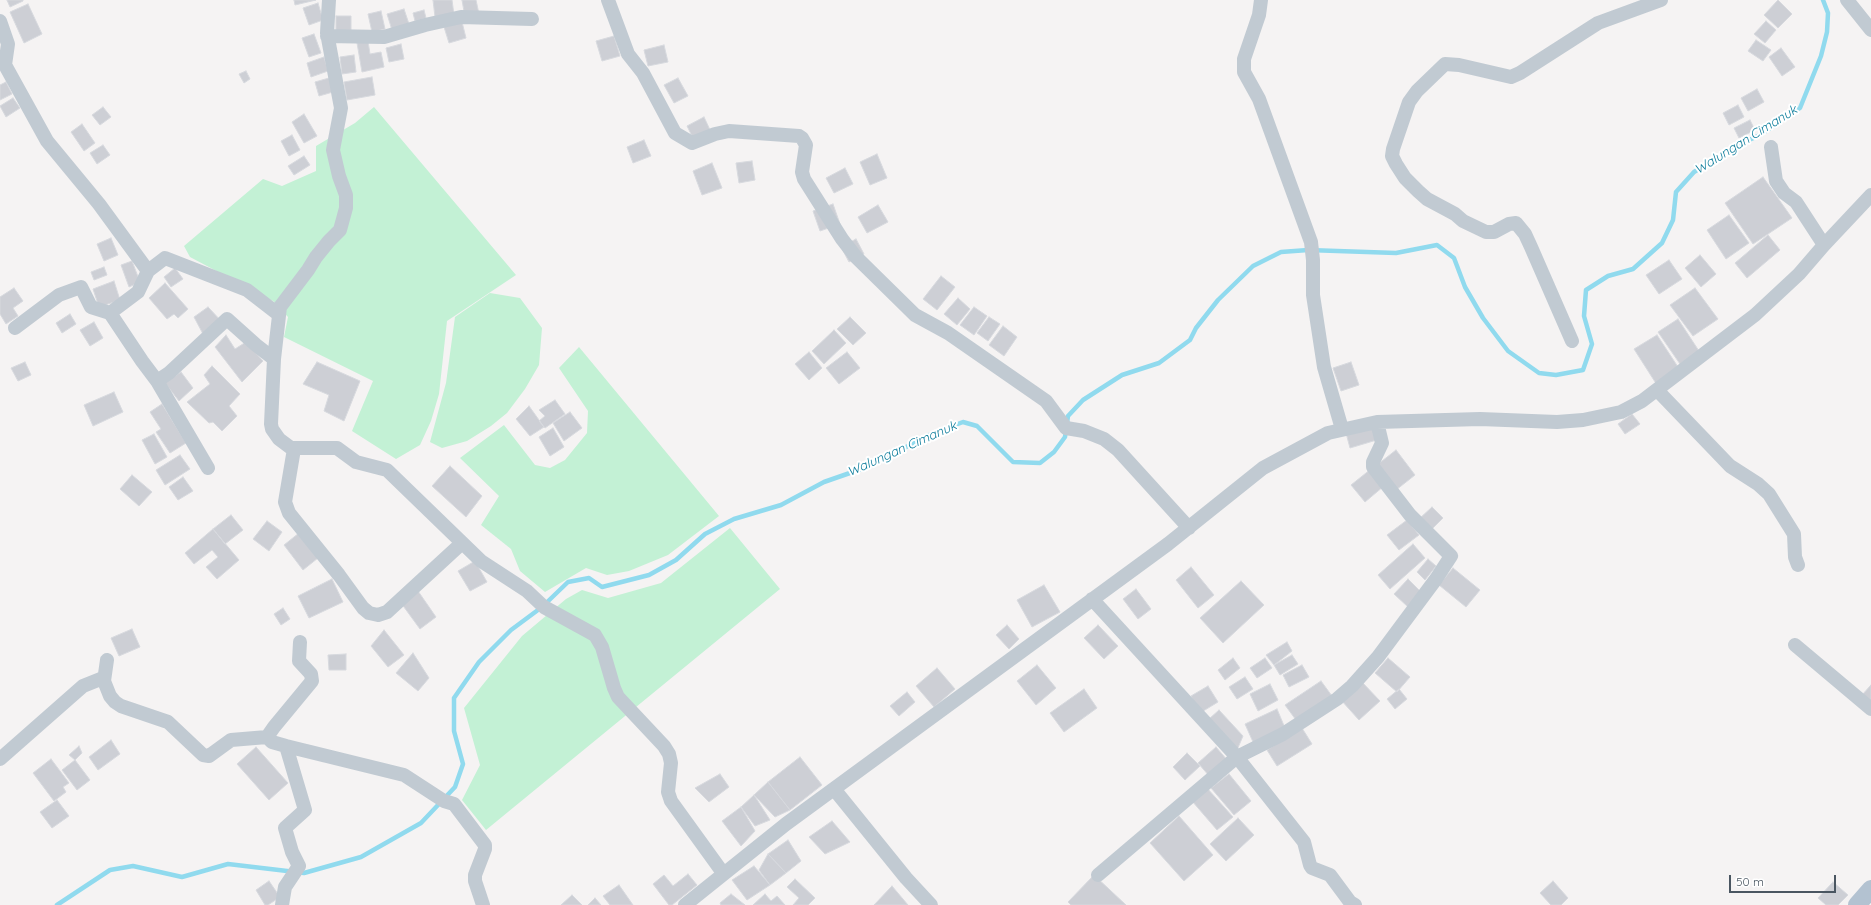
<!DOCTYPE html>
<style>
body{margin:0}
#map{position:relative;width:1871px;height:905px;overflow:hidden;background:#f5f3f3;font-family:Quicksand,sans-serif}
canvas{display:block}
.scale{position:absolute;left:1729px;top:875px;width:107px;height:18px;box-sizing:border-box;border:2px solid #4a5661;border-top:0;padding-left:5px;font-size:12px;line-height:14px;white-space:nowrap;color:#4a5661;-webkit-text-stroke:3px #fff;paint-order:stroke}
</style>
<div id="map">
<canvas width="1871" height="905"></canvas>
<div class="scale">50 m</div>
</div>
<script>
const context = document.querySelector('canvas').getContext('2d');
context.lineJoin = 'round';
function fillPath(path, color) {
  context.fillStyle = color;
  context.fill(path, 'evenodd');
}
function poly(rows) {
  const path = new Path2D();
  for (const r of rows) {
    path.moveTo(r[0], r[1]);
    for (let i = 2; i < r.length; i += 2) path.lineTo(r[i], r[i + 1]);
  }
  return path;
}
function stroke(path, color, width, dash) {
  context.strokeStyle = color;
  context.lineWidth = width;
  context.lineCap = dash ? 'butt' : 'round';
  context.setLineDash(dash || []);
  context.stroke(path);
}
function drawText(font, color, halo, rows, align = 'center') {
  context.font = font + ' Quicksand,sans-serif';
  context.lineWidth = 4;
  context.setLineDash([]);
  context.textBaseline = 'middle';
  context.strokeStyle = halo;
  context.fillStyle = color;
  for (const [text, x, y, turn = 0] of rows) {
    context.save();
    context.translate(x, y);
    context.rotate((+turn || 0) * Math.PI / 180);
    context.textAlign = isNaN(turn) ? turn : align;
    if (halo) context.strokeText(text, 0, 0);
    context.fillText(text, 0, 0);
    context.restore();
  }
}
const green = poly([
 [374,107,516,275,447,321,439,394,431,421,420,445,396,459,352,431,373,381,284,337,288,317,273,301,190,257,184,246,263,179,282,186,316,171,316,146,355,123],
 [490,293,520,298,542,328,539,365,525,389,507,413,491,426,467,441,442,448,430,442,446,383,455,317],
 [579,347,719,516,668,555,629,571,607,575,586,568,545,592,520,571,511,549,481,525,499,496,460,458,504,425,535,465,550,468,565,460,587,433,588,411,559,368],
 [730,528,780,589,486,830,462,800,480,765,464,708,522,636,566,599,582,590,608,598,661,583]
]);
const stream = poly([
 [1067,423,1068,416,1083,400,1122,375,1159,363,1190,340,1196,328,1218,300,1253,266,1281,252,1308,250,1396,253,1437,245,1454,258,1465,287,1483,318,1508,351,1539,373,1556,375,1583,370,1592,344,1584,316,1586,290,1608,276,1633,269,1662,243,1673,220,1676,192,1694,172,1736,146,1760,135,1800,108,1821,56,1827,32,1828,13,1823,0],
 [57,905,110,870,133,866,182,877,228,864,304,873,361,857,421,823,455,787,463,764,454,731,454,698,479,662,511,630,542,607,568,582,589,578,602,587,649,575,676,560,705,534,734,519,781,505,824,482,870,466,929,435,963,422,977,426,1013,462,1040,463,1054,452,1065,437,1066,430]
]);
const building = poly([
 [7,0,23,0,23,1,10,7,7,0],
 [294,0,316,0,295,5,294,0],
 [433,0,452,0,454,15,435,17,433,0],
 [462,0,476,0,479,14,465,17,462,0],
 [1778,0,1792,14,1778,28,1764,15,1778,0],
 [318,3,323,20,309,25,303,8,318,3],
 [28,4,42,34,24,43,10,12,28,4],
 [404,9,409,24,392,30,387,14,404,9],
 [424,10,426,18,415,21,413,13,424,10],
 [381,11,385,29,372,32,368,14,381,11],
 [336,16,351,16,351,30,336,31,336,16],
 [1766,21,1776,30,1765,43,1754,34,1766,21],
 [462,22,466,38,449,43,444,27,462,22],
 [314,34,321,53,309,57,302,38,314,34],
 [614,36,620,56,602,61,596,41,614,36],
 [1756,40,1771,50,1763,61,1748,51,1756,40],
 [368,41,370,54,381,52,384,67,362,72,357,43,368,41],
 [401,44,404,59,389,62,386,48,401,44],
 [664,45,668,62,648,66,644,50,664,45],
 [1781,48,1795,67,1782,76,1769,57,1781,48],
 [354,55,356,72,342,74,340,57,354,55],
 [324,57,328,71,311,77,307,63,324,57],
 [246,71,250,79,244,83,239,74,246,71],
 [372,77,375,95,347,100,344,82,372,77],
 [329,78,333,92,319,96,315,82,329,78],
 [678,78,688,96,674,103,664,85,678,78],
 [6,82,12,94,0,100,0,85,6,82],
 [1757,89,1764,102,1748,111,1741,98,1757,89],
 [13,98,20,108,6,117,0,106,13,98],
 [1738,105,1744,117,1729,125,1723,113,1738,105],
 [103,107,111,117,100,125,92,115,103,107],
 [304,114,317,136,304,143,292,122,304,114],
 [704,117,711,132,694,140,687,126,704,117],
 [1750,120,1755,130,1739,138,1734,128,1750,120],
 [82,124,95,143,84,151,71,132,82,124],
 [292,135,300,150,289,156,281,141,292,135],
 [644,140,651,156,633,163,627,147,644,140],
 [103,145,110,155,97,164,90,153,103,145],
 [877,154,887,178,870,185,860,162,877,154],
 [304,156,310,165,294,175,288,166,304,156],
 [752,161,755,180,739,183,736,163,752,161],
 [712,163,722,188,702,195,693,171,712,163],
 [845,168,853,184,834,193,826,178,845,168],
 [1763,177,1792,218,1753,244,1725,203,1763,177],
 [833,204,840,224,820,231,813,211,833,204],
 [878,205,888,222,867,233,858,217,878,205],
 [1729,215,1749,243,1726,259,1707,230,1729,215],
 [1768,235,1780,250,1747,278,1735,263,1768,235],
 [111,238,118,255,104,261,97,244,111,238],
 [856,239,864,254,849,262,841,247,856,239],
 [1700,255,1716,274,1701,287,1685,268,1700,255],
 [1669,260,1682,279,1659,294,1646,275,1669,260],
 [132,261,140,282,129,287,121,265,132,261],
 [104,267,107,275,94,280,91,272,104,267],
 [175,268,183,279,171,287,164,277,175,268],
 [941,276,955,287,937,310,923,299,941,276],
 [114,281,120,300,99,307,93,289,114,281],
 [165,283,188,309,178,318,174,314,167,319,149,298,165,283],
 [14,288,23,301,13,308,18,316,6,324,0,314,0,297,14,288],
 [1695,288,1718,319,1693,336,1670,305,1695,288],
 [958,298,970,309,957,325,944,314,958,298],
 [208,307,223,323,203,334,194,317,208,307],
 [974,307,987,316,974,335,960,325,974,307],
 [70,314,76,324,62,333,56,323,70,314],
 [850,317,866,333,853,345,837,329,850,317],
 [989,317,1000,324,988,341,977,333,989,317],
 [1678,319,1699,351,1680,364,1658,332,1678,319],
 [94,322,103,338,90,346,80,330,94,322],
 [1003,326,1017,337,1004,356,989,345,1003,326],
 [834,330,846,343,824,364,812,351,834,330],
 [226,335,235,349,246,342,263,361,242,382,215,347,226,335],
 [1657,335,1680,370,1657,385,1634,349,1657,335],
 [809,352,822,368,809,380,795,364,809,352],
 [847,352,860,368,839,384,826,368,847,352],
 [25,362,31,375,18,381,11,368,25,362],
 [317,362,360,381,344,421,324,411,329,395,303,384,317,362],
 [1351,362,1359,385,1341,391,1333,368,1351,362],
 [212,366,240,394,229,406,237,416,222,431,213,422,209,423,187,402,210,384,204,375,212,366],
 [181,372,193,388,179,401,165,383,181,372],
 [114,392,123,412,93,426,84,405,114,392],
 [555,400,565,414,545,428,539,421,545,416,539,410,555,400],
 [162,404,186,443,170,453,156,432,161,429,150,412,162,404],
 [529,406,544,427,530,436,516,419,529,406],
 [570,412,582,428,564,441,553,423,570,412],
 [1632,414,1640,424,1625,434,1618,424,1632,414],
 [1376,425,1380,439,1350,448,1346,433,1376,425],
 [553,428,564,447,550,456,539,437,553,428],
 [154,434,167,457,155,464,142,440,154,434],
 [1396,450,1415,475,1396,490,1377,465,1396,450],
 [180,455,190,469,165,485,156,470,180,455],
 [450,466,482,496,466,517,432,486,450,466],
 [1371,469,1384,486,1365,502,1351,485,1371,469],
 [132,475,152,492,139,506,120,489,132,475],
 [183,477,193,491,178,500,169,487,183,477],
 [1432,507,1443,518,1430,531,1419,519,1432,507],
 [231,515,243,530,225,544,213,529,231,515],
 [1407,520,1419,535,1399,550,1387,535,1407,520],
 [267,521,282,532,269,551,253,539,267,521],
 [213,529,239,560,217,579,206,567,218,557,212,550,194,564,185,553,213,529],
 [299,533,318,558,303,570,284,545,299,533],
 [1413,544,1425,558,1390,589,1378,575,1413,544],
 [1428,559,1436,566,1425,580,1417,572,1428,559],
 [475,561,487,582,470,591,458,571,475,561],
 [1191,567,1214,595,1198,608,1176,580,1191,567],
 [1453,568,1480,590,1466,607,1439,585,1453,568],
 [332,579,343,602,309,618,298,596,332,579],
 [1408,579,1422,593,1408,607,1394,594,1408,579],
 [1241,581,1264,605,1223,643,1200,618,1241,581],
 [1044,585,1060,612,1032,627,1017,600,1044,585],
 [1136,589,1151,609,1138,619,1123,599,1136,589],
 [418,591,436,617,420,629,401,603,418,591],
 [283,608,290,619,281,625,274,614,283,608],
 [1007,625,1019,639,1009,649,996,635,1007,625],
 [1098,625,1118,646,1104,659,1084,638,1098,625],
 [132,629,140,647,119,656,111,638,132,629],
 [384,630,404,655,388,667,371,646,384,630],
 [1287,642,1292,651,1274,665,1266,655,1287,642],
 [413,653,429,678,418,691,396,673,413,653],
 [346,654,346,670,329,670,328,655,346,654],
 [1292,655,1298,664,1280,675,1274,665,1292,655],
 [1233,658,1240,668,1225,680,1218,670,1233,658],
 [1265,658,1272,668,1257,678,1250,668,1265,658],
 [1388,658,1410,677,1397,692,1375,673,1388,658],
 [1037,665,1056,688,1036,705,1017,681,1037,665],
 [1302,665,1309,677,1289,687,1283,675,1302,665],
 [937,668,955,689,934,707,916,686,937,668],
 [1245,677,1253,689,1237,699,1229,687,1245,677],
 [1321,681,1332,696,1296,720,1285,705,1321,681],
 [1362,682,1380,701,1359,720,1341,700,1362,682],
 [1270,684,1278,700,1258,711,1250,694,1270,684],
 [1871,685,1871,703,1862,695,1871,685],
 [1208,686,1218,702,1200,713,1191,696,1208,686],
 [1084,689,1097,708,1064,732,1050,713,1084,689],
 [1399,689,1407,699,1395,709,1387,699,1399,689],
 [907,692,915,702,899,716,890,706,907,692],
 [1277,709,1285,728,1253,742,1245,724,1277,709],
 [1219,710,1243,736,1237,750,1209,719,1219,710],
 [1302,728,1312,744,1277,766,1267,750,1302,728],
 [111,740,120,754,98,770,89,757,111,740],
 [79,746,82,753,75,760,69,755,79,746],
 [256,747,288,783,269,800,237,764,256,747],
 [1216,747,1228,761,1210,777,1198,763,1216,747],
 [1187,753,1200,766,1185,780,1173,767,1187,753],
 [800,757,822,785,790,810,768,782,800,757],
 [51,759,69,783,63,787,66,792,54,801,33,773,51,759],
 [75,760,90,780,77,790,62,770,75,760],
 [720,774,729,787,709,802,695,788,720,774],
 [1229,774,1251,801,1234,815,1211,788,1229,774],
 [768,782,790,810,775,817,754,795,768,782],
 [1207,788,1233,817,1217,830,1192,801,1207,788],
 [754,795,770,820,755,826,741,807,754,795],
 [57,800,69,816,52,828,40,812,57,800],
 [741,807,755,831,741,846,722,821,741,807],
 [1179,816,1213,855,1184,881,1150,843,1179,816],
 [1238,818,1254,835,1226,861,1210,844,1238,818],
 [832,821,850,842,825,854,809,837,832,821],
 [788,840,801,861,786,873,768,854,788,840],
 [768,854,786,873,770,885,759,870,768,854],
 [754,866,770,885,747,900,732,880,754,866],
 [688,874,697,885,672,905,669,905,653,884,664,875,673,886,688,874],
 [1094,875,1126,905,1071,905,1068,902,1094,875],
 [795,879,815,898,808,905,793,905,799,898,787,887,795,879],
 [269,881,280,897,268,905,265,905,256,890,269,881],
 [1553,881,1568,898,1561,905,1551,905,1540,893,1553,881],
 [1833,882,1848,895,1838,905,1826,905,1818,898,1833,882],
 [619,885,633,905,610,905,603,896,619,885],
 [892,886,908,905,874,905,892,886],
 [731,894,745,905,721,905,720,903,731,894],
 [765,894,771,901,777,896,785,905,753,905,765,894],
 [572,895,582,905,561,905,572,895],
 [595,898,601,905,588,905,595,898]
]);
const minor = poly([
 [329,0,327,33,341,108,333,150,339,176,346,195,346,208,340,230,329,241,316,257,308,270,280,307,274,359,271,424,272,429,279,439,291,448,337,448,356,462,387,470,481,561,527,591,544,607,595,635,602,647,614,688,618,697,664,746,669,754,671,763,668,792,671,801,723,873],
 [608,0,628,54,643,73,675,133,692,143,715,134,729,131,799,136,802,138,806,145,802,172,804,179,842,239,856,257,915,315,948,333,1046,401,1066,428,1084,431,1104,439,1118,450,1189,528],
 [1261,0,1259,15,1244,59,1244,72,1259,99,1311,242,1313,260,1313,295,1324,367,1342,429],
 [1847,0,1871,30],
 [0,21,8,44,5,65,47,141,99,204,148,271,165,258,247,290,278,314],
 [327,36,384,37,425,25,461,17,532,19],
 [1771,147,1776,181,1784,193,1796,202,1824,245],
 [110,313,138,292,148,271],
 [15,328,59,295,81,287,91,307,110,313,142,361,157,381,169,373,227,319,256,345,274,359],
 [1572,341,1531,247,1525,234,1516,223,1509,224,1494,232,1486,232,1463,221,1455,214,1427,199,1418,191,1405,178,1396,164,1392,156,1393,149,1409,102,1417,91,1445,64,1459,65,1511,77,1520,73,1598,23,1661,0],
 [157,381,208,468],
 [1657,390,1730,466,1758,484,1769,494,1794,534,1795,557,1798,565],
 [294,449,285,502,289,513,339,575,363,608,369,613,378,615,387,612,462,543],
 [1092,599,1237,757,1098,875],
 [300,642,299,661,311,674,312,681,274,727,267,737,272,742,286,746,404,775,444,801,454,804,485,845,485,849,475,875,475,881,483,905],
 [1795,645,1871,709],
 [107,660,104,681,110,696,115,702,121,706,168,722,203,755,209,756,231,740,267,737],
 [0,759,83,686,103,678],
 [834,789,906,878,931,905],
 [282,905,285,887,299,866,292,852,285,828,305,810,286,746],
 [685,905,786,824,1168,544,1263,468,1328,433,1377,422,1480,419,1557,422,1583,420,1621,412,1642,401,1755,315,1799,274,1824,245,1871,195],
 [1355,905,1350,902,1330,875,1312,868,1310,865,1304,842,1237,757,1283,734,1337,699,1352,686,1378,657,1436,579,1451,556,1410,515,1373,467,1373,462,1382,443,1377,422]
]);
const major = poly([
 [1857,905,1871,889]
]);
const waterNames = [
 ["Walungan Cimanuk",1746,140,-32],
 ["Walungan Cimanuk",902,449,-24]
];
fillPath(green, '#c3f1d5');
stroke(stream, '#90daee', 4.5);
fillPath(building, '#cdcfd5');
stroke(building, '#d7d9de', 1);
stroke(minor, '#c1cad2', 14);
stroke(major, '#b3c2d1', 18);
drawText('italic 13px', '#0c7c9b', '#fff', waterNames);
</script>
